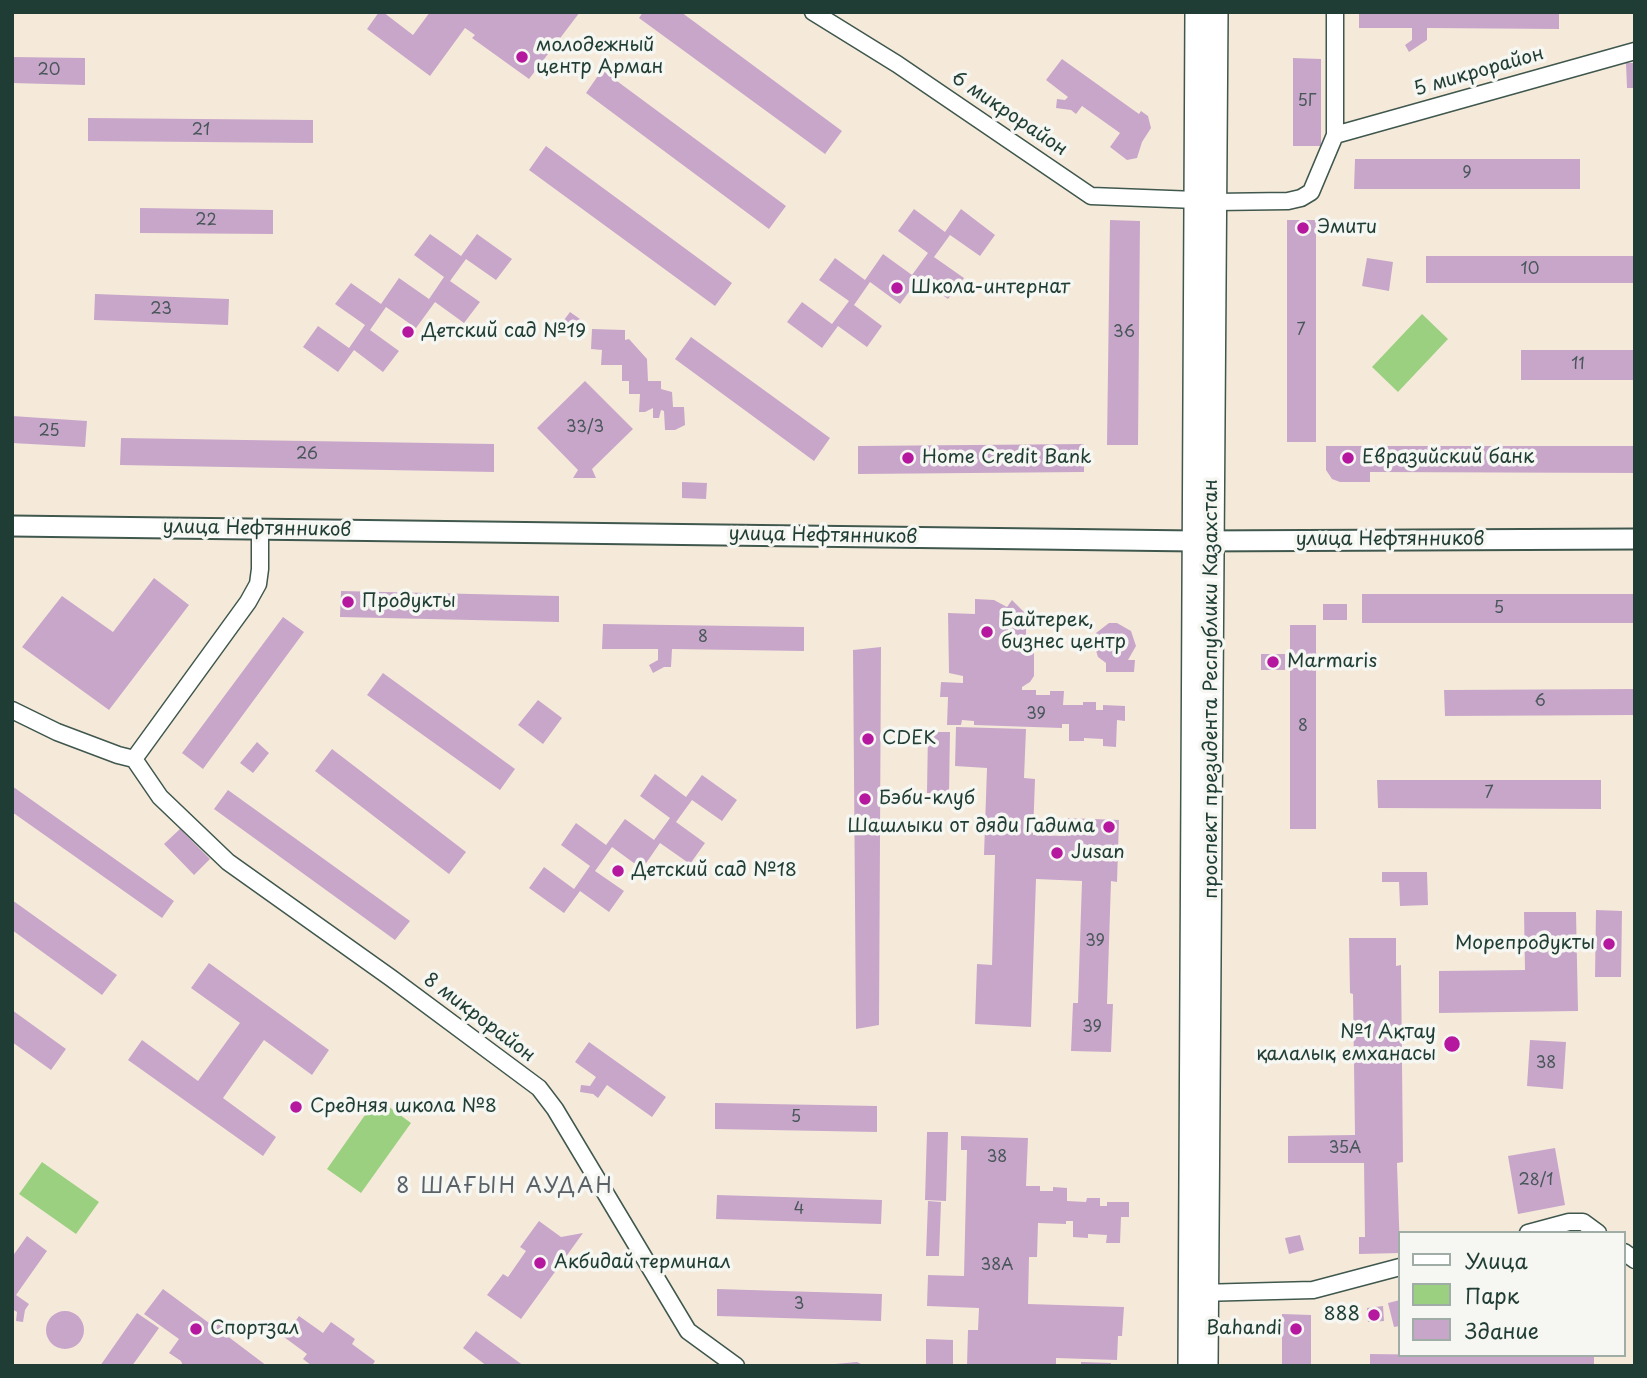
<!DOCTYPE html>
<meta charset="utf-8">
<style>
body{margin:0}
#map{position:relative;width:1647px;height:1378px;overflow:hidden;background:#f5eada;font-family:"Playpen Sans",sans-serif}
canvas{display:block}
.frame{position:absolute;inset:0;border:14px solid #1f3d34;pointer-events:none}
.legend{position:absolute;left:1398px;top:1231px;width:228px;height:126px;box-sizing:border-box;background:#f6f6f2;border:2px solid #a0aca6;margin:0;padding:9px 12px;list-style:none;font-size:21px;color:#1f3d34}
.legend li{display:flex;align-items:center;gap:14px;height:35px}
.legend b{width:35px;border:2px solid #a0aca6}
</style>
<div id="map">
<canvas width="1647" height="1378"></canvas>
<div class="frame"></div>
<ul class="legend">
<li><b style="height:9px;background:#fff"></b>Улица</li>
<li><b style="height:19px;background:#9bd081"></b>Парк</li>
<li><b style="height:19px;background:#c8a6ca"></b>Здание</li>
</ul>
</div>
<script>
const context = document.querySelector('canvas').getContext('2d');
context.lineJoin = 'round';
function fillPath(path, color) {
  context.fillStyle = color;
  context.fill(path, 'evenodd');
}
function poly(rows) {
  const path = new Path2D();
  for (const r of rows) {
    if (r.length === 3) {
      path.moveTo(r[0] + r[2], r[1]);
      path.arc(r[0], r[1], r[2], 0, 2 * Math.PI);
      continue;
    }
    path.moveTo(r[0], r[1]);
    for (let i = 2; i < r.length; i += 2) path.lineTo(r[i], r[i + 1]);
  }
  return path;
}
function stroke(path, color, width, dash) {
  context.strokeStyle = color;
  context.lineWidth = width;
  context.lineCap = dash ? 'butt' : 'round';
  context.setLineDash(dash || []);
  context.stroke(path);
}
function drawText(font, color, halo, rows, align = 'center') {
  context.font = font + ' "Playpen Sans",sans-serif';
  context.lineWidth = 7;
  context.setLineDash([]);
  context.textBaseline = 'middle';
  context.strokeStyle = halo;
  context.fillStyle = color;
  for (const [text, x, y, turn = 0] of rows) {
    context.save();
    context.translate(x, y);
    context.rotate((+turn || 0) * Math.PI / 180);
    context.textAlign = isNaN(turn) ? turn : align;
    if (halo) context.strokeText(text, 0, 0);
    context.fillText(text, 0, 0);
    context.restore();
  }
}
const green = poly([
 [1422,314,1448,339,1398,392,1372,367],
 [377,1098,411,1123,361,1193,327,1169],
 [42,1162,99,1202,76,1234,19,1194]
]);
const building = poly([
 [379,12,383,12,413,35,430,12,580,12,529,79,472,38,475,35,465,28,430,76,367,29],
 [643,12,681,12,842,131,825,154,639,18],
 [1359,12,1559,12,1559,29,1427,28,1427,40,1409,52,1405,45,1412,40,1412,28,1359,28],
 [12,57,85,58,85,85,12,83],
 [1293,58,1321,59,1321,146,1293,146],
 [1062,59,1139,114,1141,111,1148,116,1151,128,1142,142,1137,158,1127,160,1110,147,1120,133,1082,106,1076,114,1071,110,1056,108,1057,99,1065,100,1068,97,1046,80],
 [1626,63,1635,63,1635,88,1627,88],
 [602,70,786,206,769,229,586,93],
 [88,118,313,120,313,143,88,141],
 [546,146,732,283,715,306,529,170],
 [1355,159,1580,159,1580,189,1354,189],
 [140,208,273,210,273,234,140,233],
 [914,209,945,232,961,209,995,235,980,256,950,235,934,257,964,278,948,299,919,278,900,304,870,282,854,305,882,326,867,347,838,326,822,348,787,322,802,302,832,324,849,301,819,280,835,258,865,280,883,254,912,275,928,253,898,231],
 [1110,220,1140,221,1138,445,1107,445],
 [1287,220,1316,220,1316,442,1287,442],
 [430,234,461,256,477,234,512,259,496,280,466,259,450,281,480,302,464,323,435,302,416,328,386,307,370,330,399,351,383,372,354,350,338,372,303,347,318,326,349,348,365,325,335,304,351,283,381,304,399,278,429,299,444,277,414,255],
 [1426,256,1635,256,1635,283,1426,283],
 [1367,258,1393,262,1389,291,1362,286],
 [95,294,229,299,228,325,94,320],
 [570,312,580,319,569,335,558,328],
 [592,329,625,330,625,340,629,339,647,359,648,381,661,381,661,389,672,392,673,407,684,407,685,425,675,430,665,430,664,411,661,410,659,418,653,418,653,408,645,412,639,412,640,394,629,394,629,381,622,381,622,365,601,365,602,350,591,349],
 [691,337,830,438,814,461,675,359],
 [1521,350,1635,350,1635,380,1521,380],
 [585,381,633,429,592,469,596,478,573,478,578,470,537,428],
 [12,416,87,421,85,447,12,443],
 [121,438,494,444,494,472,120,465],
 [1084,444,1084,472,858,474,858,446],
 [1326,446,1635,446,1635,473,1370,472,1370,482,1340,482,1332,479,1326,470],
 [682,482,707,483,706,499,682,498],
 [154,578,189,605,109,710,22,647,62,596,113,632],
 [341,591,559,596,559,622,340,617],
 [1362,594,1635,594,1635,623,1362,623],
 [975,599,994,600,1007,607,1012,600,1026,614,1026,650,1034,650,1034,676,1030,682,1022,687,1022,690,1036,690,1036,695,1050,695,1050,691,1064,691,1063,705,1083,705,1083,702,1096,702,1096,710,1103,710,1103,705,1125,706,1125,721,1117,720,1116,747,1103,746,1103,739,1084,738,1084,741,1069,741,1069,724,1062,724,1062,728,974,725,974,721,962,720,961,725,947,725,948,697,940,697,941,682,963,683,963,676,949,673,948,613,975,614],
 [1323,604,1347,604,1347,620,1323,620],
 [283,617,304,632,203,769,182,753],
 [1109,623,1117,623,1131,631,1136,646,1128,660,1135,660,1134,672,1106,672,1106,663,1098,657,1093,641,1096,633],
 [603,624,804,627,804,651,672,649,671,667,664,667,653,673,649,665,658,660,658,649,602,649],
 [1290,625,1316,625,1316,829,1290,829],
 [881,647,879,1025,856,1029,853,650],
 [1261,654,1285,654,1285,670,1261,670],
 [383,673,515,769,500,790,367,695],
 [1635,689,1635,715,1445,716,1444,690],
 [538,700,562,718,543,744,518,725],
 [956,727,1026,729,1024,778,1035,779,1033,835,1066,836,1066,818,1119,820,1117,882,1111,881,1107,1004,1113,1004,1111,1052,1071,1051,1073,1003,1078,1003,1082,881,1036,879,1031,1027,975,1024,977,964,992,965,995,855,984,855,987,768,955,766],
 [928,732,950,732,949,793,927,793],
 [257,742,269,753,253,773,240,763],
 [332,749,466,852,449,874,315,771],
 [655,774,686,797,702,775,737,800,722,821,692,800,676,822,705,843,690,864,660,843,642,869,612,847,595,871,624,891,609,912,580,891,564,913,529,888,544,867,574,889,590,866,561,845,576,823,606,845,625,819,654,840,670,818,640,796],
 [1377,780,1601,780,1601,809,1378,808],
 [12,786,174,901,162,918,12,812],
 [228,790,410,921,395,940,214,809],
 [180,829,210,859,194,875,164,844],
 [1382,872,1427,872,1428,905,1400,906,1399,882,1382,882],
 [12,900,117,975,102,995,12,930],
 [1596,910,1622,911,1621,977,1595,977],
 [1524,912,1576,912,1578,1011,1439,1013,1439,971,1525,970],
 [1349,938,1396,938,1396,966,1401,965,1403,1162,1397,1163,1400,1253,1359,1254,1359,1237,1365,1237,1364,1163,1288,1163,1288,1136,1355,1135,1353,994,1350,993],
 [209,963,329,1050,312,1075,264,1040,223,1098,276,1137,263,1156,128,1060,142,1040,198,1081,240,1023,191,988],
 [12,1010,66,1049,51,1070,12,1042],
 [1530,1040,1566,1042,1563,1089,1527,1086],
 [589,1042,666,1097,652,1117,607,1085,598,1098,593,1094,580,1092,581,1085,590,1086,596,1077,575,1062],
 [715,1103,877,1106,877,1132,715,1129],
 [927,1132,948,1132,946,1201,925,1200],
 [961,1136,1028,1138,1026,1186,1040,1186,1040,1191,1053,1191,1053,1187,1067,1188,1067,1201,1086,1202,1087,1198,1100,1198,1100,1206,1107,1206,1107,1202,1129,1202,1129,1217,1121,1217,1120,1243,1106,1243,1107,1235,1088,1234,1088,1238,1073,1237,1073,1221,1066,1221,1066,1224,1038,1223,1037,1257,1029,1257,1028,1304,1124,1307,1122,1336,1118,1336,1117,1360,1056,1358,1056,1366,967,1366,968,1330,978,1330,979,1308,927,1306,928,1275,964,1276,967,1150,961,1150],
 [1555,1148,1565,1205,1518,1214,1508,1156],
 [717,1195,882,1200,881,1224,716,1219],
 [928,1201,941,1202,939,1256,926,1256],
 [539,1221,561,1237,583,1233,521,1319,487,1295,503,1274,508,1277,526,1251,520,1247],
 [1300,1235,1304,1250,1289,1254,1285,1238],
 [27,1236,47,1251,16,1295,29,1304,25,1310,23,1322,16,1321,17,1312,12,1309,12,1257],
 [163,1289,209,1323,229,1323,226,1335,267,1366,183,1366,181,1361,169,1353,179,1339,144,1314],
 [717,1289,882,1294,881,1321,717,1316],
 [1400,1300,1400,1326,1394,1327,1388,1303],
 [1383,1306,1384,1321,1368,1322,1367,1308],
 [65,1330,19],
 [137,1313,159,1328,132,1366,100,1366],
 [1282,1314,1311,1315,1311,1366,1282,1366],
 [299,1316,323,1333,331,1322,355,1339,352,1344,375,1361,372,1366,312,1366,303,1359,307,1354,284,1337],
 [476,1331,524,1366,487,1366,463,1348],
 [926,1339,953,1340,953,1366,926,1366],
 [1370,1354,1594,1357,1594,1366,1370,1366],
 [857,1362,865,1366,835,1366,835,1364],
 [1081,1362,1111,1363,1111,1366,1081,1366]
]);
const minor = poly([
 [813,12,897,64,1091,196,1196,200],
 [1335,135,1635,51],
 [1215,202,1288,201,1301,198,1311,192,1335,135,1335,12],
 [12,710,57,732,118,755,134,759,248,602,258,584,260,569,260,529],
 [134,759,160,797,228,862,391,978,539,1088,555,1109,688,1331,736,1366],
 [1528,1233,1569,1222,1583,1222,1598,1233],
 [1624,1252,1635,1260],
 [1199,1293,1313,1290,1400,1267]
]);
const tertiary = poly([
 [12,526,1195,541,1635,539]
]);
const secondary = poly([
 [1189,1366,1196,12],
 [1207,1366,1217,12]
]);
const markers = [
 [522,57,7,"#b5179e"],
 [1303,228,7,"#b5179e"],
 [897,288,7,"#b5179e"],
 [408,332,7,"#b5179e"],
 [908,458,7,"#b5179e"],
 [1348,458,7,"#b5179e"],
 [348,602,7,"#b5179e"],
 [987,632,7,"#b5179e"],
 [1273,662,7,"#b5179e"],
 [868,739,7,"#b5179e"],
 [865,799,7,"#b5179e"],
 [1109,827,7,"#b5179e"],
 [1057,853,7,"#b5179e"],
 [618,871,7,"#b5179e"],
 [1609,944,7,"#b5179e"],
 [1452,1044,9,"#b5179e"],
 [296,1107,7,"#b5179e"],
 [540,1263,7,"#b5179e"],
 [1374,1315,7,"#b5179e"],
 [196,1329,7,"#b5179e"],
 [1296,1329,7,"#b5179e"]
];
const numberNames = [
 ["20",49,71],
 ["5Г",1307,102],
 ["21",201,131],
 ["9",1467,174],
 ["22",206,221],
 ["10",1530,270],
 ["23",161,310],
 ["7",1301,331],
 ["36",1124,333],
 ["11",1578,365],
 ["33/3",585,428],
 ["25",49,432],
 ["26",307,455],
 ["5",1499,609],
 ["8",703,638],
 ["6",1540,702],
 ["39",1036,715],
 ["8",1303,727],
 ["7",1489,794],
 ["39",1095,942],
 ["39",1092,1028],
 ["38",1546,1064],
 ["5",796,1118],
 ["35А",1345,1149],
 ["38",997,1158],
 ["28/1",1536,1181],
 ["4",799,1210],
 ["38А",997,1266],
 ["3",799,1305]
];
const poiNames = [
 ["молодежный",536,46],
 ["центр Арман",536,68],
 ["Эмити",1317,228],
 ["Школа-интернат",911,288],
 ["Детский сад №19",422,332],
 ["Home Credit Bank",922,458],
 ["Евразийский банк",1362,458],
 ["Продукты",362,602],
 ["Байтерек,",1001,621],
 ["бизнес центр",1001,643],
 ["Marmaris",1287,662],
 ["CDEK",882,739],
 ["Бэби-клуб",879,799],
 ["Шашлыки от дяди Гадима",1095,827,"right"],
 ["Jusan",1071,853],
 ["Детский сад №18",632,871],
 ["Морепродукты",1595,944,"right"],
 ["№1 Ақтау",1436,1033,"right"],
 ["қалалық емханасы",1436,1055,"right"],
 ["Средняя школа №8",310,1107],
 ["Акбидай терминал",554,1263],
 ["888",1360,1315,"right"],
 ["Спортзал",210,1329],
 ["Bahandi",1282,1329,"right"]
];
const streetNames = [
 ["5 микрорайон",1479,72,-16],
 ["6 микрорайон",1009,114,34],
 ["улица Нефтянников",257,529,1],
 ["улица Нефтянников",823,536,1],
 ["улица Нефтянников",1390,540],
 ["проспект президента Республики Казахстан",1212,689,-90],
 ["8 микрорайон",479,1018,37]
];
const neighbourhoodNames = [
 ["8 ШАҒЫН АУДАН",505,1187]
];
fillPath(green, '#9bd081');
fillPath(building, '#c8a6ca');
stroke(minor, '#3f574d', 19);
stroke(tertiary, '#3f574d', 23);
stroke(secondary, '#3f574d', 24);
stroke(minor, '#fff', 16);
stroke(tertiary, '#fff', 19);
stroke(secondary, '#fff', 21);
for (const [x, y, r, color] of markers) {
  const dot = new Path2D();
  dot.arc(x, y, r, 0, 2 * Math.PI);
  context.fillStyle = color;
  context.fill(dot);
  stroke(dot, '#f6f6f2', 2.5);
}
drawText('16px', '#49575a', null, numberNames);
drawText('19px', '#1f3d34', '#f6f6f2', poiNames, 'left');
drawText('19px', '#1f3d34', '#f6f6f2', streetNames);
context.letterSpacing = '2px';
drawText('21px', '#5a6268', '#f6f6f2', neighbourhoodNames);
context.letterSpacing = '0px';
</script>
